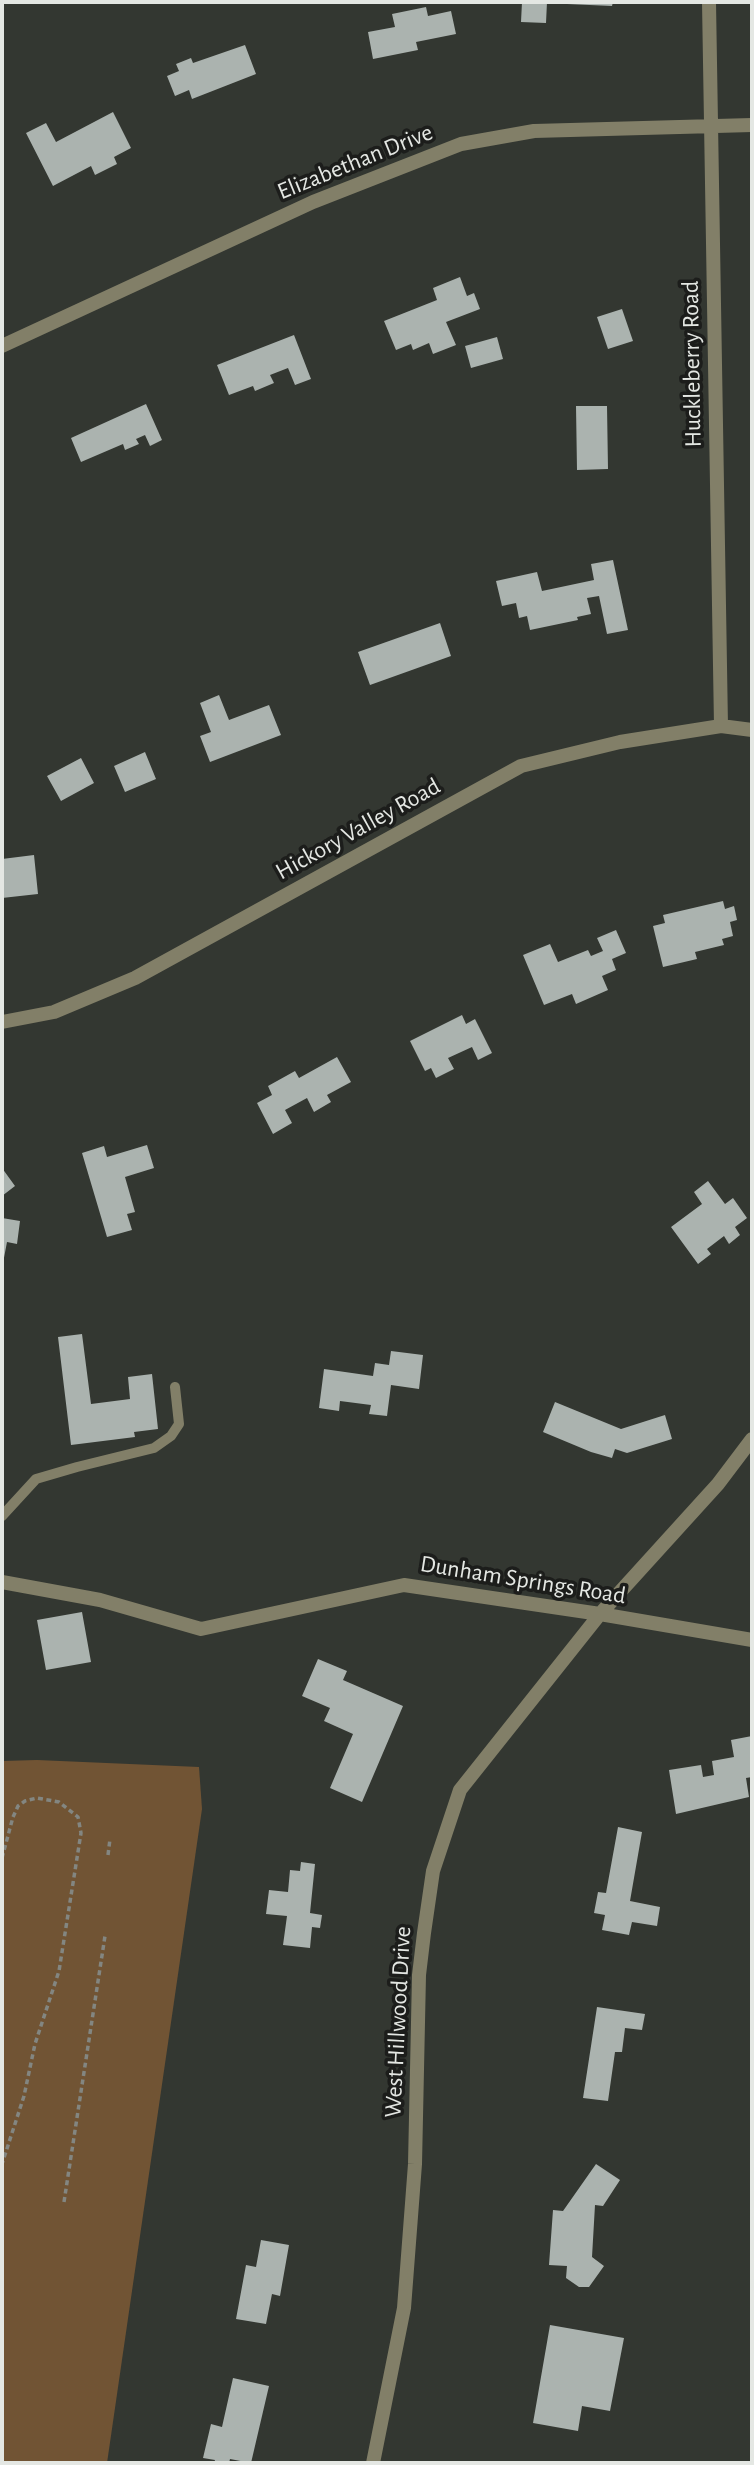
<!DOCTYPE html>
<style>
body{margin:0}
#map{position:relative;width:754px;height:2465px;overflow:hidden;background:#333731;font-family:"Alegreya Sans",sans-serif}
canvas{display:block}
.frame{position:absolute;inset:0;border:4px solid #e4e7e3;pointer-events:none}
</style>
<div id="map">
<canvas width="754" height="2465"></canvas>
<div class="frame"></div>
</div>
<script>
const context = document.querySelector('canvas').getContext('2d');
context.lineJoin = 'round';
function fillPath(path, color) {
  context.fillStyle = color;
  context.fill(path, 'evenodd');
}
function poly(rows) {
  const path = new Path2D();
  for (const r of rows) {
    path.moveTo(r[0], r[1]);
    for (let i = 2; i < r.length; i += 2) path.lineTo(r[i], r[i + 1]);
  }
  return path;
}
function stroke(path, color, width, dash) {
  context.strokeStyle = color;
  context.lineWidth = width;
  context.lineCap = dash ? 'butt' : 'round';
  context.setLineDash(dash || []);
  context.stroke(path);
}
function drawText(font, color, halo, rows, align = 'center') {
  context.font = font + ' "Alegreya Sans",sans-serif';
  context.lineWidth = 7;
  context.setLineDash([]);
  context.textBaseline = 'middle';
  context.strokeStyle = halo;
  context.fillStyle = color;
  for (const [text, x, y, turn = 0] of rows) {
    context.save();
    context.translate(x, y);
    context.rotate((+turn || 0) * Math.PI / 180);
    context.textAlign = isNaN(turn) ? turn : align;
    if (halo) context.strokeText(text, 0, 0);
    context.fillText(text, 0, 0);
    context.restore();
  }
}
const green = poly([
 [37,1760,199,1767,202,1809,107,2463,2,2463,2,1761]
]);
const building = poly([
 [522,2,547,2,546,23,521,22],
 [567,2,613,2,612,6,567,4],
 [426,7,428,16,451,11,456,34,416,42,418,50,373,59,368,32,395,27,392,14],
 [245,45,256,74,192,99,189,90,175,96,167,76,179,71,176,64,191,58,193,63],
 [113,112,131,148,114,157,117,164,95,175,91,166,53,186,26,133,46,123,56,142],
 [460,277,467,296,474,293,480,309,446,322,456,345,433,354,429,343,413,350,411,344,396,350,384,321,437,300,433,288],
 [622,309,633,341,608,349,597,317],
 [294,335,311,379,295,385,288,368,270,375,274,383,255,391,253,386,229,395,217,365],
 [497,337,503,359,471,368,465,346],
 [146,404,162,440,150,446,145,435,136,439,139,444,125,450,123,444,81,462,71,438],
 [576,406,607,406,608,469,577,470],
 [613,560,628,630,607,634,599,596,587,598,591,614,577,617,578,620,530,630,527,616,519,618,516,603,502,606,496,581,537,572,542,591,594,580,591,564],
 [440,623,451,656,370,685,358,652],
 [219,695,229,720,269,705,281,735,210,762,200,736,211,732,200,703],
 [145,752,156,779,125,792,114,766],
 [81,758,94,783,61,801,47,776],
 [34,855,38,894,2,898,2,859],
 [723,901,725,909,734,906,737,920,730,922,733,936,722,939,724,945,695,952,697,959,663,967,653,926,665,923,663,915],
 [616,930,626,953,612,959,616,970,602,976,608,990,576,1004,572,994,544,1005,523,955,550,944,558,962,588,950,591,956,603,951,597,938],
 [462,1015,466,1024,475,1019,492,1053,478,1060,472,1047,448,1058,454,1069,436,1078,431,1068,425,1071,410,1041],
 [337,1057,351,1082,327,1095,331,1102,314,1112,307,1098,285,1110,292,1123,273,1134,257,1103,272,1095,268,1086,295,1071,299,1078],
 [147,1145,154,1168,125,1177,135,1212,127,1214,132,1230,107,1237,82,1153,104,1146,107,1157],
 [2,1168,15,1186,2,1196],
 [708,1181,725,1204,733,1198,747,1218,735,1227,740,1235,729,1244,724,1236,707,1249,711,1254,698,1264,671,1227,702,1204,694,1192],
 [2,1218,20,1221,17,1244,7,1242,3,1263],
 [82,1334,91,1404,130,1399,128,1377,152,1374,158,1429,134,1432,135,1437,71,1445,58,1337],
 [391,1351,423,1355,419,1389,391,1385,387,1416,369,1414,371,1405,340,1401,339,1411,319,1408,324,1369,373,1376,375,1363,389,1365],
 [555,1402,621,1429,665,1415,672,1439,627,1453,615,1449,612,1458,591,1452,543,1432],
 [82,1612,91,1662,46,1670,37,1620],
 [318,1659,347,1671,343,1680,403,1706,362,1802,330,1788,353,1734,324,1721,330,1708,302,1696],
 [752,1736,752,1777,746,1778,749,1797,676,1814,669,1770,701,1765,703,1777,714,1775,712,1761,734,1757,731,1740],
 [618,1827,642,1832,630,1901,660,1907,657,1926,632,1922,629,1935,602,1930,605,1915,594,1913,598,1892,606,1893],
 [301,1862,315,1864,310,1913,322,1915,320,1928,312,1927,310,1948,283,1945,287,1916,266,1914,269,1890,288,1892,290,1870,300,1871],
 [597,2007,645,2014,642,2030,625,2028,622,2052,615,2052,608,2101,583,2098],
 [596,2164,620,2180,603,2206,595,2205,592,2257,604,2266,589,2287,579,2287,566,2278,567,2266,549,2265,553,2210,563,2211],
 [261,2240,289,2245,280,2296,272,2294,266,2324,236,2319,246,2265,256,2267],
 [550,2325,624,2338,610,2411,582,2406,578,2431,533,2423],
 [233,2378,269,2386,251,2463,230,2459,229,2463,214,2463,215,2460,203,2458,211,2424,222,2427]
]);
const path = poly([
 [108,1855,110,1839],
 [2,1858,13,1817,18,1806,25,1801,37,1798,59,1802,78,1817,81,1833,59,1971,35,2044,24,2096,2,2164],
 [64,2202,105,1936]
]);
const service = poly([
 [2,1516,36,1479,77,1467,154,1448,171,1436,179,1424,175,1387]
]);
const minor = poly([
 [709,2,721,726],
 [2,346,313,202,461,144,534,131,752,125],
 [2,1022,54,1012,135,978,521,766,620,742,721,726,752,730],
 [2,1582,100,1600,201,1629,404,1585,600,1614,752,1640],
 [373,2463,404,2308,415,2164,419,1975,424,1933,433,1871,460,1790,600,1614,718,1484,752,1439]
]);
const streetNames = [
 ["Elizabethan Drive",355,162,-22],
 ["Huckleberry Road",692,364,-91],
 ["Hickory Valley Road",358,829,-29],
 ["Dunham Springs Road",523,1580,9],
 ["West Hillwood Drive",398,2022,-87]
];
fillPath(green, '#715434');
fillPath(building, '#abb3af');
stroke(path, '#838681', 3.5, [5, 3.5]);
stroke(service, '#827f68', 10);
stroke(minor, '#827f68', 14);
drawText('24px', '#e4e7e3', '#1c1d1b', streetNames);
</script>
